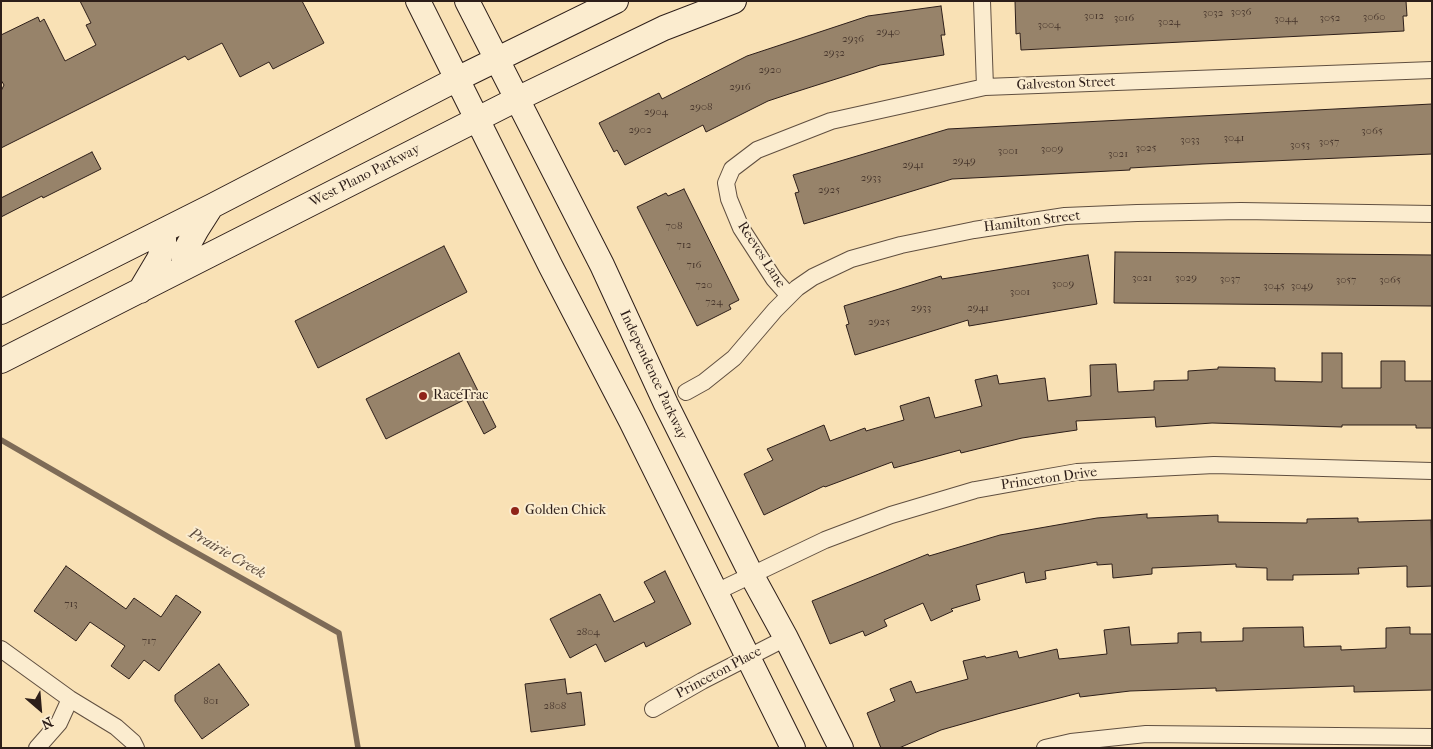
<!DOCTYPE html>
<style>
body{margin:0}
#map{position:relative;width:1433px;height:749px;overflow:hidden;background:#f9e1b5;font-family:"IM FELL French Canon",serif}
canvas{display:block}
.frame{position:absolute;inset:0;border:2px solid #2d1e19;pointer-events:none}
.north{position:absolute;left:15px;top:684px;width:50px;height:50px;-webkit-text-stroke:4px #fbeccf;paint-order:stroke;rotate:153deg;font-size:14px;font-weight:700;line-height:20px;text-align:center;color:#2d1e19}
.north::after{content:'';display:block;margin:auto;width:18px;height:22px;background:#2d1e19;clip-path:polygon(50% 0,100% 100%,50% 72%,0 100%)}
</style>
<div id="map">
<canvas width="1433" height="749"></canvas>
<div class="frame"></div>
<div class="north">N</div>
</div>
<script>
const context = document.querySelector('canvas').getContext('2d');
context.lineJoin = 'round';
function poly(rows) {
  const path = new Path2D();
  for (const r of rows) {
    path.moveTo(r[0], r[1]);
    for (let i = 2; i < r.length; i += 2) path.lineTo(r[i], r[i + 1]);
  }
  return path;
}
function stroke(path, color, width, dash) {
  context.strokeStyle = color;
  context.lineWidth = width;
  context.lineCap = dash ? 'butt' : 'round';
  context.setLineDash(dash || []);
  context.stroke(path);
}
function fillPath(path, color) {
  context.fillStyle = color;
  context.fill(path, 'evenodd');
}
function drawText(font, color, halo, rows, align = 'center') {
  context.font = font + ' "IM FELL French Canon",serif';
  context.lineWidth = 4;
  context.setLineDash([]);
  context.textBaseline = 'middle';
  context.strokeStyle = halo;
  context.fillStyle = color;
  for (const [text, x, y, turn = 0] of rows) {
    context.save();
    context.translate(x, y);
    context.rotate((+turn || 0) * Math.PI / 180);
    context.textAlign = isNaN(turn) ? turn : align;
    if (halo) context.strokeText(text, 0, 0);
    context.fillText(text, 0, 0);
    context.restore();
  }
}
const stream = poly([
 [1,440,172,539,339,633,358,748]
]);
const building = poly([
 [80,1,302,1,324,43,273,69,269,62,240,77,222,43,188,60,185,56,1,148,1,91,4,85,1,80,1,35,38,17,40,22,44,19,65,61,96,45,86,25,91,23,80,1],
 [1015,1,1406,1,1407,16,1403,16,1404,31,1021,50,1020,33,1016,34,1015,1],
 [941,6,945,35,941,35,944,55,880,65,789,94,768,101,706,132,703,125,625,165,617,150,614,152,599,123,659,93,662,99,747,56,868,16,941,6],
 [1432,104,1432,154,1202,164,1130,168,1130,170,952,179,804,224,795,193,799,192,793,175,948,129,1432,104],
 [92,152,101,169,43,198,42,196,1,217,1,198,92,152],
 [684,189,739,300,729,305,731,309,697,326,637,207,666,193,668,196,684,189],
 [444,246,467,292,318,368,295,321,444,246],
 [1115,252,1432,255,1432,306,1114,303,1115,252],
 [1088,255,1097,304,969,326,968,320,855,355,846,325,849,324,844,306,941,276,942,279,1088,255],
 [459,353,496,427,484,434,466,399,386,439,366,399,459,353],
 [1322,353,1342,353,1342,388,1381,388,1381,361,1405,361,1405,381,1432,381,1432,428,1416,428,1416,425,1342,425,1342,427,1212,423,1156,427,1155,417,1076,421,1077,430,1022,438,961,453,960,450,894,468,892,462,825,487,824,486,764,515,744,474,773,460,767,449,824,425,830,441,865,428,866,431,904,420,900,406,929,397,935,418,982,406,975,380,997,375,999,384,1045,378,1048,401,1091,396,1090,365,1116,364,1118,392,1154,390,1154,381,1188,380,1188,371,1218,369,1218,367,1275,368,1275,381,1322,382,1322,353],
 [1147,514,1147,518,1218,515,1218,522,1307,523,1307,519,1358,518,1358,522,1431,520,1432,586,1407,587,1407,566,1358,568,1359,574,1293,575,1293,580,1267,580,1267,568,1236,567,1236,564,1152,568,1152,574,1113,578,1112,564,1097,565,1097,562,1045,571,1046,579,1026,583,1024,572,976,585,980,600,951,609,953,611,931,621,923,603,884,620,887,626,865,636,863,631,830,644,812,601,928,554,929,556,1000,535,1097,518,1147,514],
 [66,566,126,609,134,598,161,617,176,595,201,612,159,671,144,660,129,679,111,666,125,646,90,622,76,641,34,611,66,566],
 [665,571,691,624,646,647,644,642,605,662,596,644,570,658,550,619,600,594,614,622,655,602,644,582,665,571],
 [1129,627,1131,645,1178,643,1178,633,1201,632,1201,642,1243,641,1243,628,1303,627,1304,647,1341,646,1341,650,1386,648,1386,628,1410,627,1410,634,1432,634,1432,690,1354,692,1354,686,1216,691,1216,688,1130,691,1080,697,1079,693,1001,713,941,730,899,748,881,748,867,713,895,701,890,689,911,681,916,693,968,679,963,661,985,656,986,658,1017,651,1019,658,1057,649,1059,659,1107,654,1104,630,1129,627],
 [219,664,249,705,202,739,175,701,175,695,219,664],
 [565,679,567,694,581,692,585,725,531,732,525,684,565,679]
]);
const street = poly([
 [982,1,985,87],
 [789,296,774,279,741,228,729,199,726,183,732,169,757,150,831,121,985,87,1432,70],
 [686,392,704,382,734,358,775,310,797,288,813,277,851,259,901,245,974,230,1065,216,1137,213,1241,211,1432,214],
 [716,592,825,540,891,515,975,490,1025,481,1077,472,1214,465,1432,471],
 [1,649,70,699,116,727,133,742,136,748],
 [653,709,702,681,786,638],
 [37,748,59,723,70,699],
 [1045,748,1071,742,1146,734,1432,737]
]);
const secondary = poly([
 [418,1,551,267,631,421,793,748],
 [467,1,602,265,666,404,751,574,786,638,841,748],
 [182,269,186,249,197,229,211,207],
 [140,291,159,259,164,244,164,231],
 [1,312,212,206,457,79,616,1],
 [1,361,517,99,664,28,734,1]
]);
const markers = [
 [423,396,5,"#8f2418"],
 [515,511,5,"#8f2418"]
];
const numberNames = [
 ["3036",1241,12],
 ["3032",1213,13],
 ["3012",1094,16],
 ["3060",1374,17],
 ["3016",1124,18],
 ["3052",1330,18],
 ["3044",1286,19],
 ["3024",1169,22],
 ["3004",1049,25],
 ["2940",888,32],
 ["2936",853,39],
 ["2932",834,53],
 ["2920",770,70],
 ["2916",740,87],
 ["2908",701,107],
 ["2904",656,112],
 ["2902",640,130],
 ["3065",1372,131],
 ["3041",1234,138],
 ["3033",1190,140],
 ["3057",1329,142],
 ["3053",1300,145],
 ["3025",1146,148],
 ["3009",1052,149],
 ["3001",1008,151],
 ["3021",1118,154],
 ["2949",964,161],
 ["2941",913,165],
 ["2933",871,178],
 ["2925",829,190],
 ["708",674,226],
 ["712",684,245],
 ["716",694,265],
 ["3021",1142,278],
 ["3029",1186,278],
 ["3037",1230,279],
 ["3057",1346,280],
 ["3065",1390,280],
 ["3009",1063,284],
 ["720",704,285],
 ["3045",1274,286],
 ["3049",1302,286],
 ["3001",1020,292],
 ["724",714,302],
 ["2933",921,308],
 ["2941",978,308],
 ["2925",879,322],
 ["713",71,604],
 ["2804",588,632],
 ["717",149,641],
 ["801",211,701],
 ["2808",555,706]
];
const streetNames = [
 ["Galveston Street",1066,84,-2],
 ["West Plano Parkway",365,176,-27],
 ["Hamilton Street",1032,222,-7],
 ["Reeves Lane",761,255,57],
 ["Independence Parkway",653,375,65],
 ["Princeton Drive",1049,479,-8],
 ["Princeton Place",719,673,-28]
];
const poiNames = [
 ["RaceTrac",433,396],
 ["Golden Chick",525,511]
];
const waterNames = [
 ["Prairie Creek",227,554,30]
];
stroke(stream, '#7e6b57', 5.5);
fillPath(building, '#97836a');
stroke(building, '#2d1e19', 1);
stroke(street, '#604f40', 18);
stroke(secondary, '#2d1e19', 26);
stroke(street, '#fbeccf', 16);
stroke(secondary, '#fbeccf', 24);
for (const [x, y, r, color] of markers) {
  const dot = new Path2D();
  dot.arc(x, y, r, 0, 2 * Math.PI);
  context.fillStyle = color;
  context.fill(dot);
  stroke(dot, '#fbeccf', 2);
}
drawText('11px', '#48372d', null, numberNames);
drawText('14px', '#2d1e19', '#fbeccf', streetNames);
drawText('14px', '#2d1e19', '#fbeccf', poiNames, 'left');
drawText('italic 15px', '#5c4b3d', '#fbeccf', waterNames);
</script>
